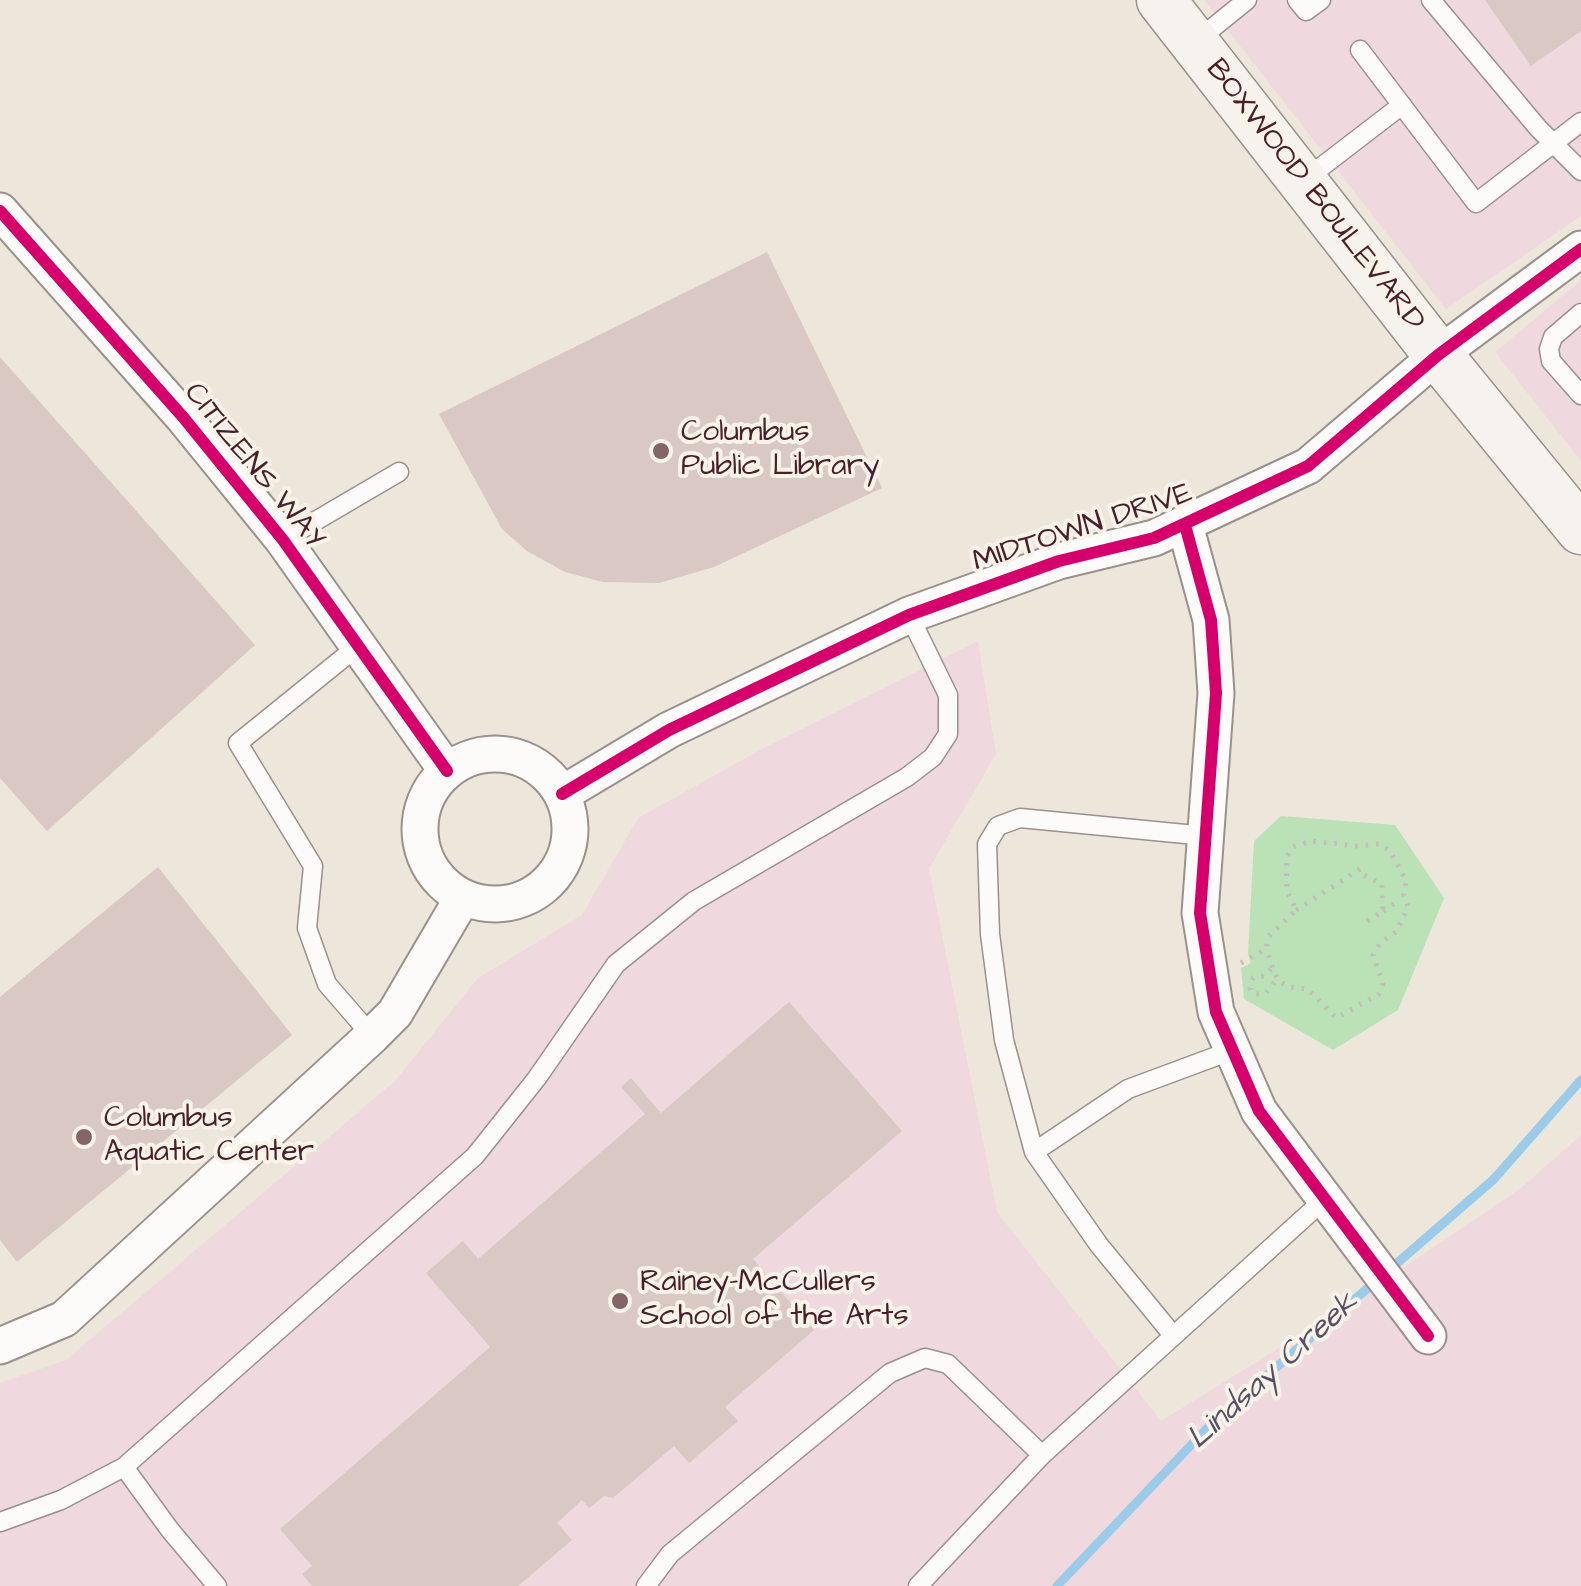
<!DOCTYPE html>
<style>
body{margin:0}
canvas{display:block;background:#ece6db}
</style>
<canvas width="1581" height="1586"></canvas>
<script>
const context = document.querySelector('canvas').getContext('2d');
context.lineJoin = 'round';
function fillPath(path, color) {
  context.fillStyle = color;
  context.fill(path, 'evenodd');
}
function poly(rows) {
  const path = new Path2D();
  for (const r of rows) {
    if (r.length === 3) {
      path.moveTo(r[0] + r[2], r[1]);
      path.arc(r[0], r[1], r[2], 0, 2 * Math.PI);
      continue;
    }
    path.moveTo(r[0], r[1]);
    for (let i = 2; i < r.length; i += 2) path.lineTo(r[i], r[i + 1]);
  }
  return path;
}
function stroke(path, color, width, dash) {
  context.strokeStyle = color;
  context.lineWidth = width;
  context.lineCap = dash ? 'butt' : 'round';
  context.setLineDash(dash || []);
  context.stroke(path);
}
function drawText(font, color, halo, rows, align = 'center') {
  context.font = font + ' "Architects Daughter",sans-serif';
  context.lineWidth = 8;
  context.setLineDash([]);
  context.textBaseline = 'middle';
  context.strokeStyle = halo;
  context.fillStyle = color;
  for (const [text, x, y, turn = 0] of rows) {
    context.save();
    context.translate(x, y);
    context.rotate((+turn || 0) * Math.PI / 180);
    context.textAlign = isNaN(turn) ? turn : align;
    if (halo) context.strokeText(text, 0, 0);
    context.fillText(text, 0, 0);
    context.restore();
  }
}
const built = poly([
 [1204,0,1581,0,1581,216,1446,309],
 [1581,280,1581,461,1495,352],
 [978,641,996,754,929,869,997,1212,1161,1421,1347,1306,1521,1188,1581,1135,1581,1586,0,1586,0,1383,66,1360,395,1081,478,978,582,915,638,818,760,750]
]);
const green = poly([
 [1281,816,1395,825,1444,898,1398,1010,1333,1050,1244,999,1241,968,1251,963,1248,954,1254,841]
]);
const stream = poly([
 [1388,1271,1494,1179,1581,1080],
 [1057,1586,1213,1422,1376,1281]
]);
const building = poly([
 [1485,0,1581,0,1581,31,1531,66],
 [767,252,882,488,714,567,659,583,603,582,565,572,527,551,502,529,439,414],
 [0,357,255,645,47,831,0,778],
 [158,867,292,1035,17,1262,0,1240,0,997],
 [789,1002,902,1131,753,1259,814,1330,725,1407,738,1421,689,1463,674,1446,613,1498,604,1496,589,1508,582,1500,557,1523,572,1540,518,1586,312,1586,302,1574,312,1566,280,1529,490,1347,426,1273,463,1241,478,1259,645,1114,621,1087,631,1078,661,1113]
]);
const path = poly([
 [1296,910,1360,869,1363,875,1382,884,1383,911,1361,925],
 [1383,911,1395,903],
 [1241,963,1266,949,1269,936,1296,910,1287,891,1286,858,1293,847,1311,841,1356,846,1380,844,1390,851,1406,880,1404,895,1408,907,1396,932,1381,942,1373,955,1383,984,1379,994,1336,1018,1308,989,1288,987,1277,979,1266,949],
 [1271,969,1265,976,1253,978,1250,989,1253,994,1265,994,1277,979]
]);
const lane = poly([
 [1297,0,1306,11,1321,0],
 [1431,0,1538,128,1581,171],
 [1195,42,1247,0],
 [1360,50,1476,203,1581,122],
 [1303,181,1402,105],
 [1581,313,1553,337,1549,349,1551,361,1581,395],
 [283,540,399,472],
 [358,646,238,743,313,866,307,928,327,984,372,1036],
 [1206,836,1020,818,998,826,987,844,990,934,1004,1040,1034,1152,1128,1089,1233,1050],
 [1034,1152,1099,1245,1172,1334],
 [124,1467,170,1530,217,1586],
 [0,1522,61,1500,124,1467,475,1156,537,1078,616,964,694,901,907,777,933,757,948,734,948,695,909,615],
 [646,1586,670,1554,890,1373,925,1358,948,1364,1042,1455],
 [918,1586,1042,1455,1326,1198]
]);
const street = poly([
 [0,211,183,417,283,540,447,771],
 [1185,525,1211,620,1216,693,1200,913,1216,1012,1259,1111,1428,1336],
 [495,829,75],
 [562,794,669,730,909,615,1059,561,1154,538,1308,466,1438,355,1581,249],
 [0,1346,64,1319,372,1036,395,1013,463,897]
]);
const secondary = poly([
 [1161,0,1438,355,1581,530]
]);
const cycleway = poly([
 [0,211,183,417,283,540,447,771],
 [1185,525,1211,620,1216,693,1200,913,1216,1012,1259,1111,1428,1336],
 [562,794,669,730,909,615,1059,561,1154,538,1308,466,1438,355,1581,249]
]);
const markers = [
 [661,451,10,"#836569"],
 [84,1137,10,"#836569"],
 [620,1301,10,"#836569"]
];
const streetNames = [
 ["BOXWOOD BOULEVARD",1314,196,52],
 ["CITIZENS WAY",253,467,51],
 ["MIDTOWN DRIVE",1083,529,-18]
];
const poiNames = [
 ["Columbus",681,434],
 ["Public Library",681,468],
 ["Columbus",104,1120],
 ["Aquatic Center",104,1154],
 ["Rainey-McCullers",640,1284],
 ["School of the Arts",640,1318]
];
const waterNames = [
 ["Lindsay Creek",1274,1372,-42]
];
fillPath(built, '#efd9df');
fillPath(green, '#bbe1b6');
stroke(stream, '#9ccbea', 9);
fillPath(building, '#d9c8c3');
stroke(lane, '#9a908c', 21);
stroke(street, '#9a908c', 39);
stroke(secondary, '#9a908c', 51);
stroke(path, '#c3bdbc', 5, [2.5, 8]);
stroke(lane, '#fcfbfa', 18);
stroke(street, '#fcfbfa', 35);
stroke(secondary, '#f6f3ef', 48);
stroke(cycleway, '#d6006c', 12);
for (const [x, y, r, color] of markers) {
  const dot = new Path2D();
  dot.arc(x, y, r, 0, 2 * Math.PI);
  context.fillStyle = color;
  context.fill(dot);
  stroke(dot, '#f7f3e8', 4);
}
drawText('30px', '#4a1f2b', '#f7f3e8', streetNames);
drawText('30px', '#4a1f2b', '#f7f3e8', poiNames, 'left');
drawText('italic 32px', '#584f66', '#f7f3e8', waterNames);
</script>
